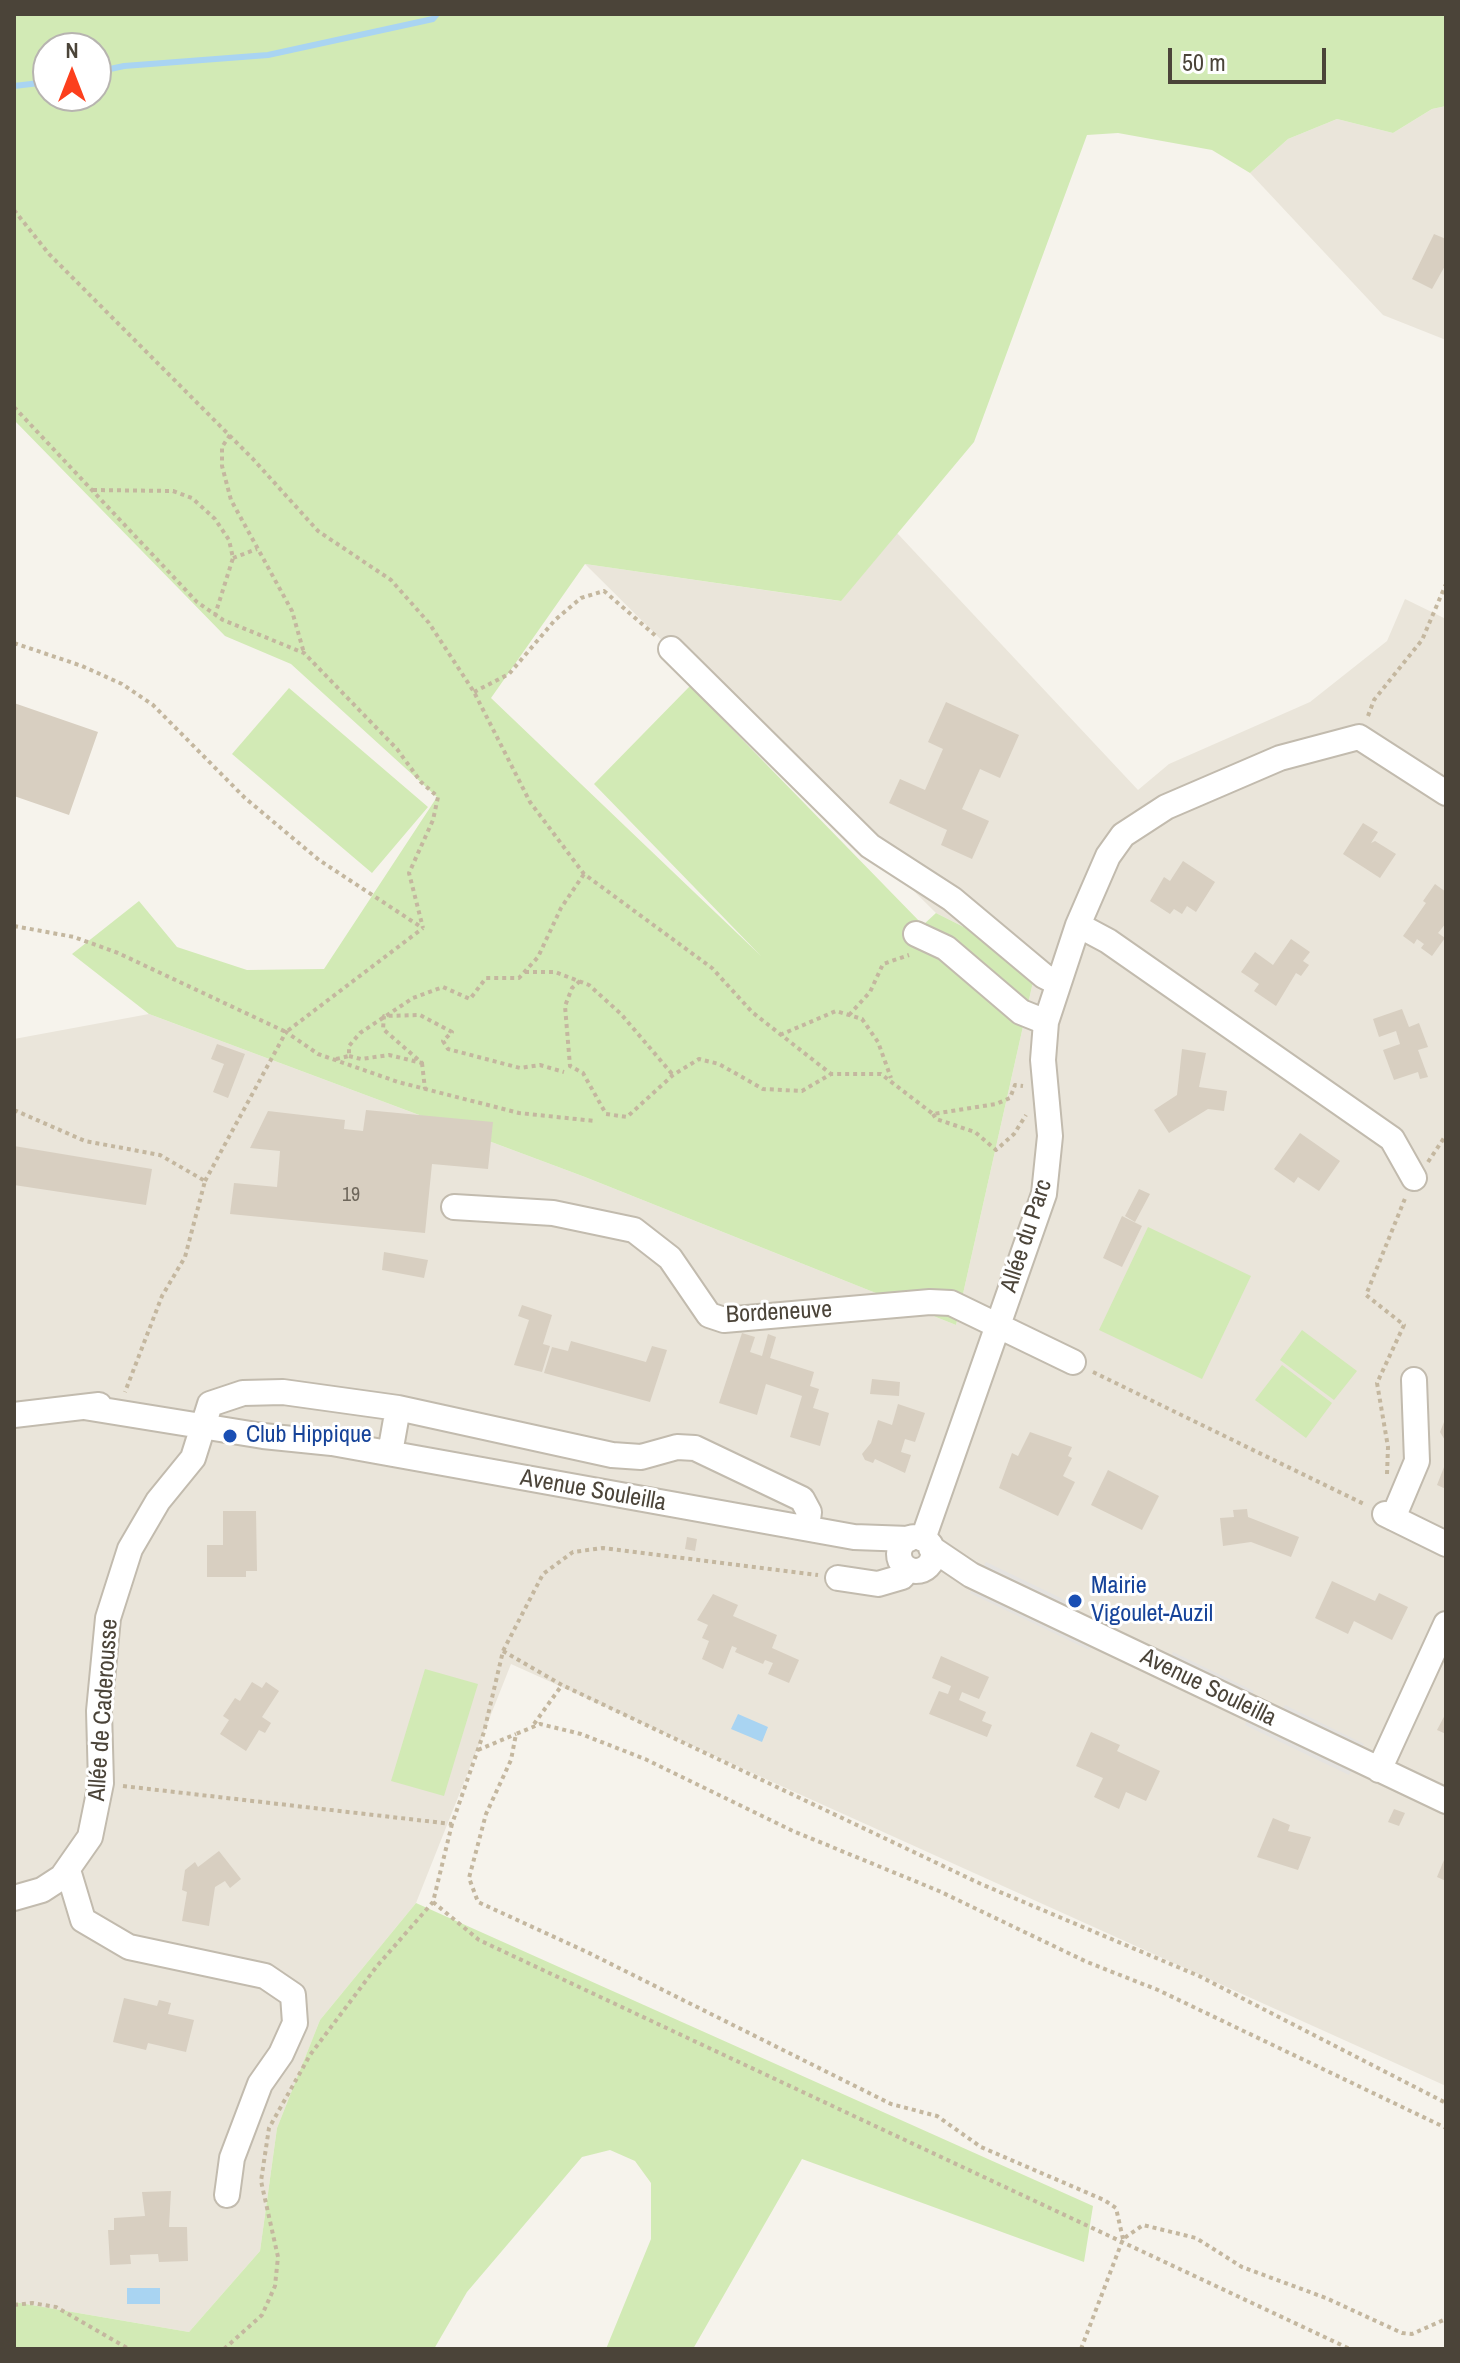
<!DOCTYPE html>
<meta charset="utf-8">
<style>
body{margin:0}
#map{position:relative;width:1460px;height:2363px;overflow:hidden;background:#f6f3ec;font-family:"Archivo Narrow",sans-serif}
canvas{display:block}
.frame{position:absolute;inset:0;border:16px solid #4b4439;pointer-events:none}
.north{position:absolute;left:32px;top:32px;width:80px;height:80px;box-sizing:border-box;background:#fff;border:2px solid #b7b4b0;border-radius:50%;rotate:0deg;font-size:22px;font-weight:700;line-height:32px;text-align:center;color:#4b4439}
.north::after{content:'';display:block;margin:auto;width:28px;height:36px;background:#fc3f1d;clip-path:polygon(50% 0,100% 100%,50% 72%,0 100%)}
.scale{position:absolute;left:1168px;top:48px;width:158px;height:36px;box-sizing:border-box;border:4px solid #4b4439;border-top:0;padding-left:10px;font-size:24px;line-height:28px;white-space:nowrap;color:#4b4439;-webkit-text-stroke:6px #fff;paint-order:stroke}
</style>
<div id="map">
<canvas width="1460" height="2363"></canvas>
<div class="frame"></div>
<div class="north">N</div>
<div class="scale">50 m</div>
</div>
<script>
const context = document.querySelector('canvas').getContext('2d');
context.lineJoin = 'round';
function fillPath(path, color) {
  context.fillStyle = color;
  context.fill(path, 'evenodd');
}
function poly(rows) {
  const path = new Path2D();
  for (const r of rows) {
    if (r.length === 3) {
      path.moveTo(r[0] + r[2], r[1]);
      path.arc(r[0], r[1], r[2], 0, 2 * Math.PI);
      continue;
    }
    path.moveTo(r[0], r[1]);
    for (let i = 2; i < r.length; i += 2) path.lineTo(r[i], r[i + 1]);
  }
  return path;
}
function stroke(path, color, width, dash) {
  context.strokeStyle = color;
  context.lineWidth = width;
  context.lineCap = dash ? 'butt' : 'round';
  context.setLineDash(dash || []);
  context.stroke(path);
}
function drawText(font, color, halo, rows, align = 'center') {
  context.font = font + ' "Archivo Narrow",sans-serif';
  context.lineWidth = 6;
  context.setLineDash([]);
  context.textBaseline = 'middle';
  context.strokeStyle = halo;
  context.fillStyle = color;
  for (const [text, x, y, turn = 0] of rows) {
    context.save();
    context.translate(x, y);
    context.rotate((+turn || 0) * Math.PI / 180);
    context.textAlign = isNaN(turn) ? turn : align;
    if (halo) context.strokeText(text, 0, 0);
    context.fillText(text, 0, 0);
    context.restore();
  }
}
const residential = poly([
 [1446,106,1446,340,1383,315,1250,173,1288,139,1337,119,1393,133,1432,109],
 [897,533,1138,790,1169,764,1310,702,1387,641,1405,599,1446,619,1446,2086,511,1664,416,1903,320,2020,277,2128,260,2251,189,2332,14,2302,14,1039,149,1014,585,1177,956,1325,1037,964,936,913,585,564,840,601]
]);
const green = poly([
 [14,14,1446,14,1446,106,1432,109,1393,133,1337,119,1288,139,1250,173,1212,150,1118,133,1087,135,974,442,841,601,585,564,491,698,761,956,594,784,690,686,923,925,936,913,1037,964,956,1325,585,1177,149,1014,72,954,139,901,177,947,247,970,324,969,437,797,291,664,225,636,14,420],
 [48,48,96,48,96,96,48,96],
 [289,688,428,807,372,873,232,754],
 [1148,1227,1251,1276,1202,1379,1099,1330],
 [1302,1330,1357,1371,1334,1400,1280,1360],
 [1282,1365,1332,1403,1306,1438,1255,1400],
 [425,1669,478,1684,444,1796,391,1781],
 [416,1903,1093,2206,1084,2262,802,2159,693,2349,606,2349,651,2239,651,2183,635,2161,610,2150,582,2157,467,2292,434,2349,14,2349,14,2302,189,2332,260,2251,277,2128,320,2020]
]);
const parking = poly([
 [986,1562,1067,1601,1064,1608,982,1569],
 [974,1587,1093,1644,1089,1650,970,1593],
 [1173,1652,1254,1691,1251,1697,1170,1659],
 [1285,1705,1364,1744,1361,1750,1281,1712],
 [1248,1718,1352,1769,1349,1775,1245,1725]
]);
const water = poly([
 [738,1714,768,1727,762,1742,731,1729],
 [127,2288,160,2288,160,2304,127,2304]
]);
const stream = poly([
 [96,72,124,66,268,55,433,19,437,14],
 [14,86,48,82]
]);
const building = poly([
 [1434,234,1446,239,1446,264,1432,289,1412,279],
 [946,702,1019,735,1000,778,980,769,962,809,989,821,972,859,941,845,947,830,889,803,900,779,925,790,943,749,928,742],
 [14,703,98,732,69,815,14,796],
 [1363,823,1378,832,1371,843,1375,841,1396,854,1380,878,1343,854],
 [1183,861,1215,882,1196,912,1187,906,1182,914,1174,909,1170,914,1150,901,1164,877,1170,881],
 [1435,884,1446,892,1446,923,1438,933,1445,938,1432,956,1421,948,1424,944,1417,939,1414,944,1403,936,1426,903,1423,901],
 [1291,939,1310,952,1303,961,1309,965,1301,976,1296,973,1276,1006,1254,991,1259,984,1241,972,1255,952,1273,965],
 [1402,1009,1409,1027,1419,1023,1428,1047,1418,1050,1428,1077,1420,1079,1418,1072,1394,1080,1383,1050,1400,1044,1396,1031,1379,1037,1373,1019],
 [217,1044,245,1054,228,1098,213,1092,224,1064,211,1059],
 [1182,1049,1206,1053,1199,1087,1227,1091,1224,1111,1208,1109,1169,1133,1154,1110,1177,1095],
 [366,1110,493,1122,488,1169,432,1164,425,1233,230,1214,234,1183,277,1187,280,1151,250,1148,268,1111,345,1120,344,1129,363,1131],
 [1300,1133,1340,1161,1319,1191,1298,1177,1294,1183,1274,1169],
 [14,1146,152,1169,146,1205,14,1185],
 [1139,1189,1150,1194,1135,1222,1125,1216],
 [1122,1216,1142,1226,1122,1267,1103,1258],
 [384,1252,428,1260,424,1278,382,1270],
 [522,1305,552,1315,543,1344,550,1346,542,1372,514,1365,529,1320,518,1316],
 [742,1333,755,1337,750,1352,762,1356,768,1334,776,1337,770,1358,814,1372,810,1386,819,1389,813,1408,829,1413,820,1446,790,1437,802,1396,766,1384,757,1415,719,1403],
 [571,1341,646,1362,652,1346,667,1350,650,1402,544,1373,552,1347,568,1351],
 [872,1379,900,1382,899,1396,870,1394],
 [898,1404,925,1413,915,1442,905,1439,901,1452,911,1455,905,1473,875,1459,873,1463,865,1460,862,1454,871,1443,878,1420,892,1425],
 [1446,1417,1446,1442,1440,1432],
 [1030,1432,1072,1447,1068,1456,1072,1458,1063,1476,1075,1482,1058,1516,999,1488,1012,1453,1018,1456],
 [1446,1462,1446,1489,1437,1485],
 [1108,1470,1159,1496,1142,1530,1091,1505],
 [1247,1509,1248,1517,1299,1537,1291,1557,1251,1542,1223,1546,1220,1518,1234,1517,1233,1510],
 [223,1511,256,1511,257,1571,246,1571,246,1577,207,1577,207,1545,223,1545],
 [687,1537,697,1539,695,1551,685,1549],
 [1332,1581,1375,1601,1379,1593,1408,1607,1392,1640,1354,1621,1348,1634,1315,1618],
 [713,1594,738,1605,733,1616,777,1635,772,1648,799,1660,789,1683,768,1674,773,1663,765,1660,763,1664,735,1652,737,1648,732,1646,723,1669,702,1659,709,1641,702,1638,708,1625,697,1620],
 [941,1656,989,1677,979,1699,962,1692,959,1700,986,1712,982,1721,992,1725,987,1737,929,1714,939,1691,948,1694,951,1686,932,1678],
 [252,1682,262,1688,266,1682,279,1691,262,1717,271,1723,265,1733,259,1730,246,1751,220,1734,229,1720,223,1716,235,1698,240,1701],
 [1446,1713,1446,1734,1437,1730],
 [1091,1732,1120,1745,1117,1751,1160,1771,1146,1801,1126,1792,1119,1809,1094,1797,1103,1778,1076,1766],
 [1394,1809,1405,1813,1399,1826,1388,1822],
 [1273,1818,1290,1825,1288,1831,1311,1837,1298,1870,1257,1857],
 [219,1851,241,1879,230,1888,225,1881,215,1887,209,1926,182,1921,187,1892,182,1890,185,1870,195,1862,198,1867],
 [1446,1855,1446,1881,1437,1877],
 [124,1998,157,2006,159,2000,171,2003,168,2014,194,2020,186,2052,148,2043,146,2050,113,2042],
 [171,2191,169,2227,187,2227,188,2261,159,2262,158,2254,130,2255,131,2264,110,2265,108,2230,114,2230,114,2218,145,2216,142,2192]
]);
const path = poly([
 [14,210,49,254,253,459,318,531,391,580,429,623,474,692,530,802,584,874,712,968,752,1012,831,1074],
 [14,407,197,602,223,620,304,653,397,749,421,782,438,797,433,820,409,873,423,928],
 [230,435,222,447,222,466,231,500,292,611,304,653],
 [93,490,173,491,192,498,215,519,229,540,233,558,215,615],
 [233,558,257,549],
 [14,643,82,666,122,684,153,705,245,798,319,860,421,927],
 [474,692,509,674,555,620,581,598,604,591,657,637],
 [1368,716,1374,700,1422,640,1446,584],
 [14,926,74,937,118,953,286,1032,423,928],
 [525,972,555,972,589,985,621,1014,673,1075],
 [580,981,572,988,565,1006,570,1066,583,1073,606,1114,627,1117,673,1075,699,1059,719,1064,763,1089,802,1091,831,1074,881,1074,933,1114,996,1104,1010,1098,1015,1085,1023,1086],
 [849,1015,870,992,883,964,909,955],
 [780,1035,836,1011,862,1019,878,1042,891,1078],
 [349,1056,361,1059,389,1055,422,1063,383,1029,384,1016,420,1015,452,1032,443,1041,448,1049,520,1068,540,1065,564,1072],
 [336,1059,349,1056,349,1046,360,1033,413,998,443,987,470,999,486,978,519,978,538,957,561,908,584,874],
 [422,1063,425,1089],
 [14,1110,85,1141,160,1155,205,1181,185,1257,162,1296,125,1392],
 [933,1114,936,1119,975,1132,996,1150,1014,1134,1026,1115],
 [1428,1162,1446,1135],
 [205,1181,286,1032,318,1054,398,1082,519,1113,595,1121],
 [1093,1372,1366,1505],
 [1387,1474,1388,1447,1377,1383,1404,1325,1366,1295,1406,1196],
 [503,1651,562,1685,981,1884,1199,1976,1446,2103],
 [534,1724,562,1685],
 [478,1750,516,1734],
 [123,1786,452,1824,484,1732,503,1651,543,1574,573,1552,603,1548,818,1575],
 [433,1902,479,1940,1350,2349],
 [1123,2239,1116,2208,1104,2200,981,2147,937,2116,891,2104,587,1952,478,1902,469,1878,486,1814,511,1760,516,1734,540,1724,581,1734,645,1759,793,1831,939,1891,1087,1962,1158,1990,1446,2128],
 [14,2305,32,2303,56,2307,129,2349],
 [224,2349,262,2315,275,2286,278,2257,261,2181,269,2128,310,2055,377,1966,433,1902,452,1824],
 [1081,2349,1123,2239,1143,2225,1196,2238,1242,2267,1326,2298,1402,2333,1412,2334,1446,2319]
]);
const minor = poly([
 [671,649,870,846,952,899,1044,976,1058,983],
 [1078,925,1108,941,1392,1139,1414,1178],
 [916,934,946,948,1021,1012,1046,1022],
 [454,1207,553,1213,634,1230,670,1258,709,1315,724,1320,930,1302,951,1303,1073,1362],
 [84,1407,263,1436,332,1443,854,1537,909,1539],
 [14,1415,99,1405],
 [390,1453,398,1408],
 [1385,1514,1446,1544],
 [1393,1518,1417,1461,1414,1380],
 [916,1554,17],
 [923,1539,1044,1194,1050,1136,1043,1060,1046,1022,1078,925,1108,856,1123,835,1166,807,1280,758,1359,737,1446,793],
 [931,1548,971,1575,1446,1801],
 [838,1578,878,1584,902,1577,908,1569],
 [1379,1770,1446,1624],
 [68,1870,83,1920,129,1947,265,1976,293,1995,295,2023,281,2054,260,2084,232,2158,227,2195],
 [14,1898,42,1890,62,1877,90,1837,101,1783,99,1711,108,1618,130,1549,158,1501,193,1458,210,1404,243,1393,283,1392,398,1408,612,1455,641,1457,677,1447,695,1448,802,1499,809,1512,807,1528]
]);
const markers = [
 [230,1436,8,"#1a4fb4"],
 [1075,1601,8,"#1a4fb4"]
];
const numberNames = [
 ["19",351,1196]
];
const streetNames = [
 ["Allée du Parc",1027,1236,-72],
 ["Bordeneuve",779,1313,-3],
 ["Avenue Souleilla",593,1491,10],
 ["Avenue Souleilla",1208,1688,26],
 ["Allée de Caderousse",104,1710,-86]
];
const transitNames = [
 ["Club Hippique",246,1436],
 ["Mairie",1091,1587],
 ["Vigoulet-Auzil",1091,1615]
];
fillPath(residential, '#eae5da');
fillPath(green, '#d2eab5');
fillPath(parking, '#e5e3e0');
fillPath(water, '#a9d4f2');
stroke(stream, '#a9d4f2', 6);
fillPath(building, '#d8cfc1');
stroke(minor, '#c2bbae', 28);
stroke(path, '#c4b79f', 4, [4, 4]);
stroke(minor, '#fff', 24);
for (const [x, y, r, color] of markers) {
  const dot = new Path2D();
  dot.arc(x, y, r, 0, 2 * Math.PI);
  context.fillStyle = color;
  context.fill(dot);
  stroke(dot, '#fff', 3);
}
drawText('20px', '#6e675b', null, numberNames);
drawText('24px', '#4b4439', '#fff', streetNames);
drawText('24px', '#164399', '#fff', transitNames, 'left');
</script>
